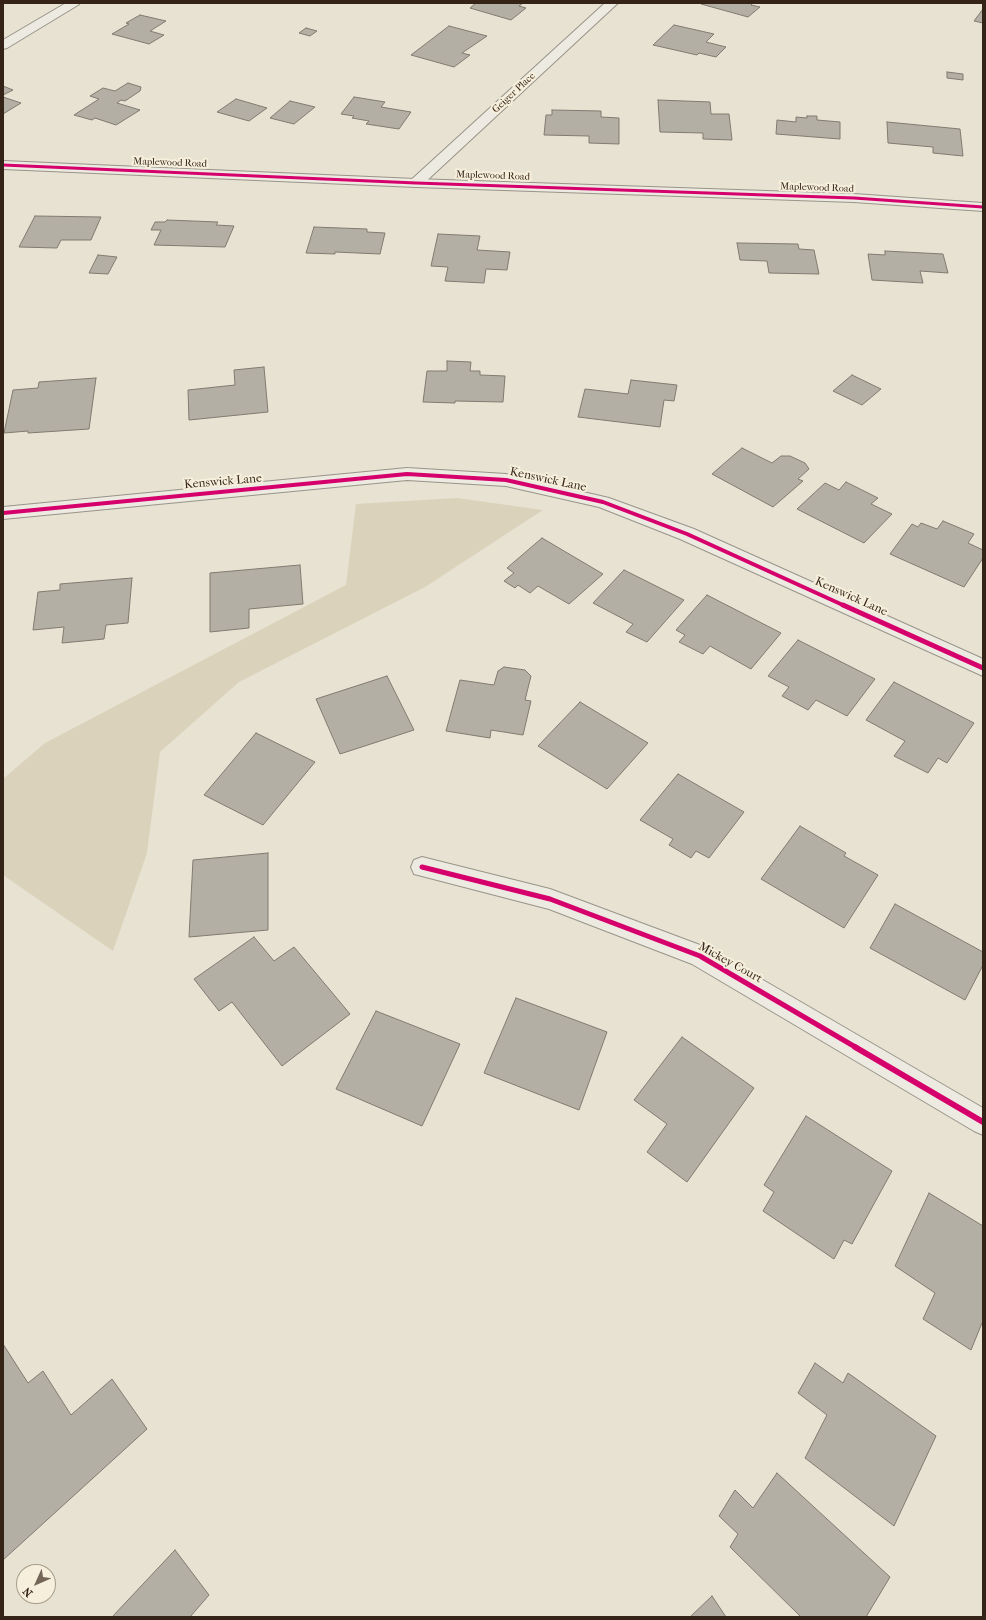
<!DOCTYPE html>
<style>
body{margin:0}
#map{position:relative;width:986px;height:1620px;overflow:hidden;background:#e7e2d1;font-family:"IM FELL French Canon",serif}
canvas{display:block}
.frame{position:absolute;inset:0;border:4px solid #352318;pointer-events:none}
.north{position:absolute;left:16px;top:1564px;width:40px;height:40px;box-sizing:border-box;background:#f6efdb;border:1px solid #a99d8d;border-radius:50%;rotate:225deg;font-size:11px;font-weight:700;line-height:16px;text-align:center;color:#352318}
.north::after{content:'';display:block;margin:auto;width:14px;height:18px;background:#736659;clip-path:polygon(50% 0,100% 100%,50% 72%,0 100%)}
</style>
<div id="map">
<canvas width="986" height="1620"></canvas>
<div class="frame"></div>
<div class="north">N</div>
</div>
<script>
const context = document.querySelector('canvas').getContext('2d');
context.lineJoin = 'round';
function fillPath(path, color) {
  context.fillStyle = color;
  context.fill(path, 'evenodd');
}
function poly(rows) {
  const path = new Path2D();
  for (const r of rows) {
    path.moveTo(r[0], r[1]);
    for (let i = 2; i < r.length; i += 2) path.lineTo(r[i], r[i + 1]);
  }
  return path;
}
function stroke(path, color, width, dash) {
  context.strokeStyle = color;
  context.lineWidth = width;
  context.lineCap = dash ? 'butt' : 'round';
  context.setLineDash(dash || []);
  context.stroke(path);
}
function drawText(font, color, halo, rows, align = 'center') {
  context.font = font + ' "IM FELL French Canon",serif';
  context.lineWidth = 4;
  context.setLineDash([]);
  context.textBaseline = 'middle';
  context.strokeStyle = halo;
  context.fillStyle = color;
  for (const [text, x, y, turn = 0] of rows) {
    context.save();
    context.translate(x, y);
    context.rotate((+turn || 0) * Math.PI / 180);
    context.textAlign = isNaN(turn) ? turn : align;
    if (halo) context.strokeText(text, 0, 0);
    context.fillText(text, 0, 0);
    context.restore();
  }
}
const green = poly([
 [457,498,543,510,425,587,239,682,160,752,147,853,113,951,3,875,3,779,45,743,346,585,356,504]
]);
const building = poly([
 [476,3,523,3,519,6,526,8,511,20,470,8,476,3],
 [703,3,753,3,751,5,760,7,748,17,701,4,703,3],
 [983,9,983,23,974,21,983,9],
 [140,15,166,21,150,31,164,35,149,44,112,34,129,24,126,23,140,15],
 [674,25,714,34,706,42,726,47,716,57,699,53,697,55,653,45,674,25],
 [449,26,487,36,462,53,470,55,454,67,411,55,449,26],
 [306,28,317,31,310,36,299,33,306,28],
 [947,72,963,74,963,80,947,78,947,72],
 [128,83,141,87,140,91,125,101,121,100,117,103,140,110,116,125,95,118,92,120,74,115,99,99,90,96,103,88,115,91,128,83],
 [3,86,13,90,3,95,3,86],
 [3,97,21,103,3,114,3,97],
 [354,97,385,102,381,107,411,112,399,129,366,124,369,121,352,118,354,116,341,114,354,97],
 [236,99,267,108,249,121,217,112,236,99],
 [658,100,710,102,711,114,729,114,732,140,703,139,703,133,660,132,658,100],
 [290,101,315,107,294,124,270,118,290,101],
 [552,110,601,111,601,117,619,118,619,144,589,143,589,136,544,135,546,115,552,115,552,110],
 [807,116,817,116,817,120,840,122,840,139,776,134,777,120,796,122,796,117,807,118,807,116],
 [887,122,960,129,963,156,933,153,933,147,888,143,887,122],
 [35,216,101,217,91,240,61,240,57,248,19,247,35,216],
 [167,220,218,222,216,225,234,226,225,247,154,245,161,230,151,230,155,222,165,222,167,220],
 [314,227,367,229,367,232,385,233,380,254,335,252,335,254,306,253,314,227],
 [438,234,480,236,477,250,510,252,507,270,486,269,484,283,445,281,448,267,431,266,438,234],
 [737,243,798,244,799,249,814,250,819,274,769,273,767,261,740,260,737,243],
 [885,251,943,254,948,273,920,271,923,283,872,280,868,254,885,255,885,251],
 [98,255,117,257,108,274,89,273,98,255],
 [447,361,471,362,470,371,480,371,480,375,505,376,503,402,455,401,455,403,423,402,427,371,447,371,447,361],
 [264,367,268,412,189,420,188,390,235,385,234,370,264,367],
 [852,375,881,389,862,405,833,391,852,375],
 [96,378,89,429,28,433,28,431,4,433,13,390,38,388,39,382,96,378],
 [631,380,677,385,674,401,664,400,660,427,578,417,585,389,628,394,631,380],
 [742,448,772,463,781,456,790,456,805,463,809,469,798,479,803,481,773,507,712,474,742,448],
 [846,482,878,498,871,504,892,514,864,543,797,509,825,483,839,490,846,482],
 [943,521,974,534,968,543,983,550,983,558,964,587,890,554,912,524,918,527,921,523,937,529,943,521],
 [542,538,603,574,569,604,538,586,530,593,518,585,515,588,504,581,514,573,507,568,542,538],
 [300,565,303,604,249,609,249,628,210,632,210,573,300,565],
 [624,570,684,600,647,642,626,632,633,624,593,603,624,570],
 [132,578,128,623,106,625,104,639,62,643,64,627,33,630,38,592,60,590,60,584,132,578],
 [707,595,781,633,751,669,710,646,703,654,679,642,685,635,676,630,707,595],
 [798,640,875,679,847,716,816,700,808,710,782,696,789,687,768,676,798,640],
 [504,667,525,670,531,676,525,700,531,701,523,735,491,730,490,738,446,731,460,680,494,685,498,671,504,667],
 [387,676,414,730,340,754,316,699,387,676],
 [894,682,974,723,947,763,938,758,928,773,894,756,905,741,866,720,894,682],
 [580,702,648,743,607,789,538,746,580,702],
 [256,733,315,762,263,825,204,795,256,733],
 [678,774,744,812,709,858,696,851,691,858,669,845,673,839,640,820,678,774],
 [800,826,846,853,844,856,878,875,844,928,761,879,800,826],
 [268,853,268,930,189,937,193,860,268,853],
 [895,904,983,952,983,965,965,1000,870,948,895,904],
 [254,937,274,961,294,947,350,1014,282,1066,232,1002,219,1011,194,979,254,937],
 [516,998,607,1032,579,1110,484,1073,516,998],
 [376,1011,460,1044,422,1126,336,1089,376,1011],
 [682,1037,754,1088,687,1182,647,1152,667,1124,634,1100,682,1037],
 [806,1116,892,1171,852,1244,844,1240,834,1259,763,1211,774,1192,764,1185,806,1116],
 [929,1193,983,1226,983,1323,982,1323,971,1350,923,1319,935,1293,895,1266,929,1193],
 [3,1344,28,1383,43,1371,71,1415,112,1379,147,1429,3,1560,3,1344],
 [815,1363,843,1383,848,1373,936,1436,894,1526,805,1458,827,1415,798,1393,815,1363],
 [777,1473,890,1577,866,1617,801,1617,730,1547,738,1534,719,1516,735,1490,753,1508,777,1473],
 [175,1550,209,1595,190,1617,112,1617,175,1550],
 [712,1596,726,1617,690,1617,712,1596]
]);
const minor = poly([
 [66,3,80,3,78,5,7,48,3,49,3,40,66,3],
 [605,3,618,3,421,186,416,187,411,186,409,183,411,180,605,3],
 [407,468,506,474,609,498,694,529,983,659,983,676,680,539,599,507,506,486,407,480,3,519,3,507,407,468],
 [422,857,550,889,708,948,983,1108,983,1135,974,1131,692,964,549,909,414,874,411,867,414,860,422,857]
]);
const tertiary = poly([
 [3,161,416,179,854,194,983,203,983,211,854,202,416,187,3,169,3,161]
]);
const cyclewayFar3 = poly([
 [3,165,416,183,854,198,983,207]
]);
const cyclewayFar2 = poly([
 [3,513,407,474,506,480,603,502,687,534,845,606]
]);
const cyclewayFar1 = poly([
 [843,605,983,668],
 [422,867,550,899,700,956,857,1048]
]);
const cycleway = poly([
 [855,1047,983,1122]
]);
const farStreetnames = [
 ["Geiger Place",514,93,-43],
 ["Maplewood Road",170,163,2],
 ["Maplewood Road",493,176,2],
 ["Maplewood Road",817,188,2]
];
const streetNames = [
 ["Kenswick Lane",548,480,12],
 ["Kenswick Lane",223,482,-5],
 ["Kenswick Lane",851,597,24],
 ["Mickey Court",730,963,29]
];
fillPath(green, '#dbd2bb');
fillPath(building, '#b4afa4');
stroke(building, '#807a70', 1);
stroke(minor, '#999489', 2);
stroke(tertiary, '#999489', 2);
fillPath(minor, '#eceae1');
fillPath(tertiary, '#eceae1');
stroke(cyclewayFar3, '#d6006c', 3);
stroke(cyclewayFar2, '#d6006c', 4);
stroke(cyclewayFar1, '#d6006c', 5);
stroke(cycleway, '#d6006c', 6);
drawText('10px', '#352318', '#f6efdb', farStreetnames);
drawText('12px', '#352318', '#f6efdb', streetNames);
</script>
